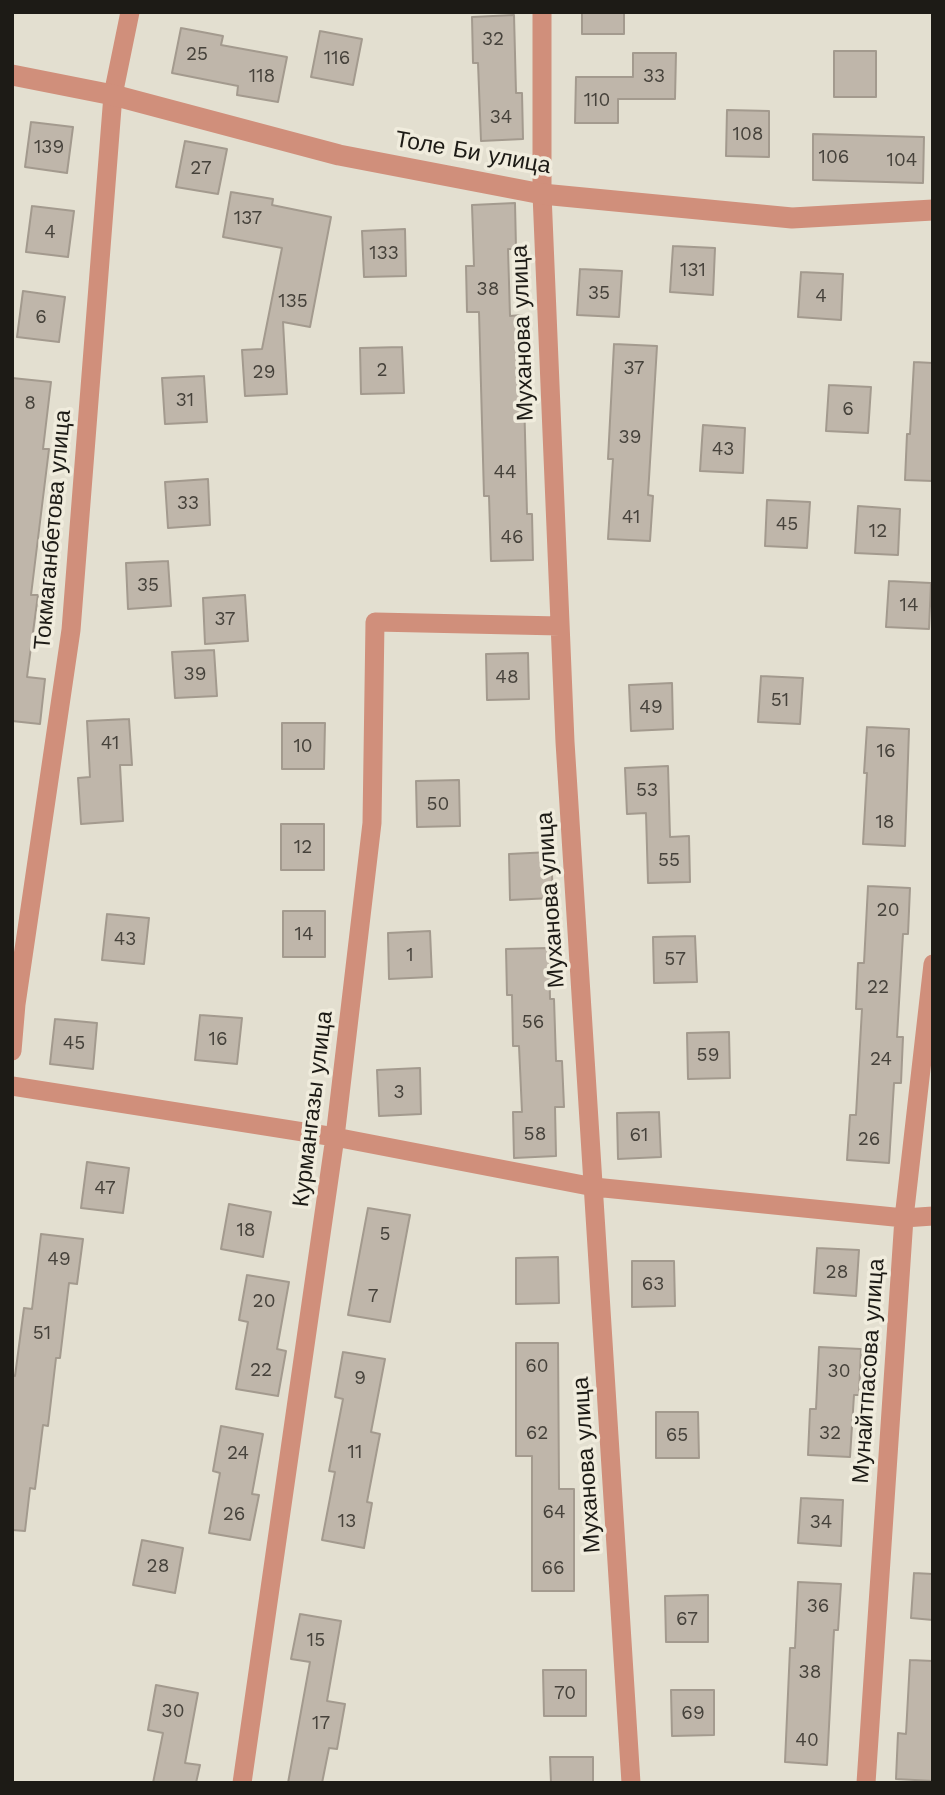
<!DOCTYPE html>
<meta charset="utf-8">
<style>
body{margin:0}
#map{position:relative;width:945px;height:1795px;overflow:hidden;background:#e3dfd0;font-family:"Work Sans",sans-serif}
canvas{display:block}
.frame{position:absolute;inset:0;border:14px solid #1d1b16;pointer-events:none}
</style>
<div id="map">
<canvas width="945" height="1795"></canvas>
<div class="frame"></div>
</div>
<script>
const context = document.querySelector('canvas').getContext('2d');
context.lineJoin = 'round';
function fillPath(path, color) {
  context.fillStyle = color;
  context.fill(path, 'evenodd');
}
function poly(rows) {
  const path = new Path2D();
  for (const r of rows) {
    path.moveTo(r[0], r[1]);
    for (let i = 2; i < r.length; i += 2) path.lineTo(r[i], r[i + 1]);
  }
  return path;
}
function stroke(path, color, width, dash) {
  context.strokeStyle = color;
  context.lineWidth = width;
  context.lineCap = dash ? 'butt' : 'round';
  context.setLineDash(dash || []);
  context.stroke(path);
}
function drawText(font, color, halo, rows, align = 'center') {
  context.font = font + ' "Work Sans",sans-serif';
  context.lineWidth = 7;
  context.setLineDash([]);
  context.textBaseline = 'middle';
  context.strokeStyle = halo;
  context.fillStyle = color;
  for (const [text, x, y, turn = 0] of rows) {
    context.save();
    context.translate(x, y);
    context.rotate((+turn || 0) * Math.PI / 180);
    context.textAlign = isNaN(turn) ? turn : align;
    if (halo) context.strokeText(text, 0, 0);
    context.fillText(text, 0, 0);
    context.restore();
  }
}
const building = poly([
 [582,12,624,12,624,34,582,34,582,12],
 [514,15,516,93,522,93,523,139,481,141,478,63,473,63,472,17,514,15],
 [181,28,223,36,221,45,287,57,278,102,237,95,238,86,172,73,181,28],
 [320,31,362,39,353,85,311,77,320,31],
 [834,51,876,51,876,97,834,97,834,51],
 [633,53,676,53,675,99,618,99,618,123,575,123,576,77,633,77,633,53],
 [727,110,769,111,769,157,726,156,727,110],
 [31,122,73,127,67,173,25,167,31,122],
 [813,134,924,137,923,183,813,180,813,134],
 [185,141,227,149,218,194,176,187,185,141],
 [231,192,273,199,272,205,331,217,310,327,283,322,287,394,245,396,242,350,262,349,282,248,223,237,231,192],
 [515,203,516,249,508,249,510,316,522,315,527,514,532,514,533,560,491,561,489,496,484,496,479,312,467,312,466,266,474,266,472,205,515,203],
 [32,206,74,211,68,257,26,252,32,206],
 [405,229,406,276,364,277,362,231,405,229],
 [673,246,715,248,713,295,670,292,673,246],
 [580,269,622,271,619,317,577,315,580,269],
 [801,272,843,274,841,320,798,317,801,272],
 [23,291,65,297,59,342,17,337,23,291],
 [614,344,657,346,648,495,653,496,650,541,608,539,613,459,608,459,614,344],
 [402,347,404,393,361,394,360,348,402,347],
 [914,362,933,363,933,481,905,480,907,434,910,434,914,362],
 [204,376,207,422,165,424,162,378,204,376],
 [12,378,51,382,43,449,49,449,31,595,38,595,27,677,45,679,40,724,12,721,12,378],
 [829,385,871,387,868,433,826,431,829,385],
 [703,425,745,428,743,473,700,471,703,425],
 [208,479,210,525,168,528,165,482,208,479],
 [767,500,810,502,807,548,765,546,767,500],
 [858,506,900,509,898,555,855,553,858,506],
 [168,561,171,606,128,609,126,563,168,561],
 [889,581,931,583,929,629,886,627,889,581],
 [245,595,248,641,205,644,203,598,245,595],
 [214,650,217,696,175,698,172,652,214,650],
 [528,653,529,699,487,700,486,654,528,653],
 [761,676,803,678,800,724,758,722,761,676],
 [672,683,673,729,631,731,629,685,672,683],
 [129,719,132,765,120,765,123,821,81,824,78,778,90,777,87,721,129,719],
 [282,723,325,723,324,769,282,769,282,723],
 [867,727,909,729,905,846,863,844,867,773,864,773,867,727],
 [668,766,670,837,689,836,690,882,648,883,646,813,627,814,625,768,668,766],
 [459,780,460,826,417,827,416,781,459,780],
 [281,824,324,824,324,870,281,870,281,824],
 [551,852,553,898,510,900,509,854,551,852],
 [868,886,910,888,908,934,903,934,897,1037,903,1037,901,1083,894,1083,889,1163,847,1160,850,1115,856,1115,862,1009,856,1009,858,963,864,963,868,886],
 [283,911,325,911,325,957,283,957,283,911],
 [107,914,149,918,144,964,102,960,107,914],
 [430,931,432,977,389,979,388,933,430,931],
 [695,936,697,982,654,983,653,937,695,936],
 [549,948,550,999,554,999,556,1061,562,1061,564,1107,555,1107,556,1156,514,1158,513,1112,522,1112,519,1046,513,1046,512,995,507,995,506,949,549,948],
 [200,1015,242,1018,237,1064,195,1060,200,1015],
 [55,1019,97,1023,93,1069,50,1064,55,1019],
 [729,1032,730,1078,688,1079,687,1033,729,1032],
 [420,1068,421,1114,379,1116,377,1070,420,1068],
 [659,1112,661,1157,618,1159,617,1113,659,1112],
 [87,1162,129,1168,123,1213,81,1208,87,1162],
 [229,1204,271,1212,263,1257,221,1249,229,1204],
 [368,1208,410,1215,390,1322,348,1315,368,1208],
 [41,1234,83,1239,77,1284,69,1283,60,1358,56,1358,48,1426,43,1425,35,1489,30,1488,25,1531,12,1530,12,1375,15,1376,24,1308,32,1309,41,1234],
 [817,1248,859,1250,856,1296,814,1293,817,1248],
 [558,1257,559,1303,516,1304,516,1258,558,1257],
 [632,1261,674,1261,675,1306,632,1307,632,1261],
 [247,1275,289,1282,277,1349,286,1351,278,1396,236,1389,248,1322,239,1320,247,1275],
 [516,1343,558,1343,559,1489,574,1489,574,1591,532,1591,532,1456,516,1456,516,1343],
 [819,1347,861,1349,859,1395,854,1395,850,1457,808,1455,810,1409,816,1409,819,1347],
 [343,1352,385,1359,371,1432,380,1434,367,1502,372,1503,364,1548,322,1540,335,1472,329,1471,343,1399,335,1397,343,1352],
 [656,1412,698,1412,699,1458,656,1458,656,1412],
 [221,1426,263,1434,252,1494,259,1495,250,1540,209,1533,220,1473,213,1471,221,1426],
 [801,1498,843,1500,841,1546,798,1543,801,1498],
 [142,1540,183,1548,175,1593,133,1585,142,1540],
 [914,1573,933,1574,933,1620,911,1618,914,1573],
 [798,1582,841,1584,838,1630,834,1630,827,1765,785,1762,790,1648,795,1648,798,1582],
 [708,1595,708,1642,666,1642,665,1596,708,1595],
 [300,1614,341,1621,327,1701,345,1704,337,1749,329,1748,322,1783,288,1783,310,1662,291,1659,300,1614],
 [910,1660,933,1661,933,1781,896,1779,898,1733,906,1734,910,1660],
 [543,1670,586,1670,586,1716,544,1716,543,1670],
 [156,1685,198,1693,185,1763,200,1765,196,1783,153,1783,163,1733,148,1730,156,1685],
 [671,1690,714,1690,714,1735,672,1736,671,1690],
 [550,1757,593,1757,593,1783,551,1783,550,1757]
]);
const minor = poly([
 [542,12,542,194,565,742,631,1783],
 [12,1051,16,1004,71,630,113,95,130,12],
 [12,1086,335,1137,594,1187,904,1218,933,1216],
 [242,1783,335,1137,372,823,375,622,560,626],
 [866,1783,904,1218,933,964]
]);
const tertiary = poly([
 [12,75,113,95,339,155,542,194,792,218,933,210]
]);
const numberNames = [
 ["32",493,39],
 ["25",197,54],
 ["116",337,58],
 ["118",262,76],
 ["33",654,76],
 ["110",597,100],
 ["34",501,117],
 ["108",748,134],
 ["139",49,147],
 ["106",834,157],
 ["104",902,160],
 ["27",201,168],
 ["137",248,218],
 ["4",50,232],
 ["133",384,253],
 ["131",693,270],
 ["38",488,289],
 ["35",599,293],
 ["4",821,296],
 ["135",293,301],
 ["6",41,317],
 ["37",634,368],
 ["2",382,370],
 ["29",264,372],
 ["31",185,400],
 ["8",30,403],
 ["6",848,409],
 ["39",630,437],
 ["43",723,449],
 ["44",505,472],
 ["33",188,503],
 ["41",631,517],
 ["45",787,524],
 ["12",878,531],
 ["46",512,537],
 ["35",148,585],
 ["14",909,605],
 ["37",225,619],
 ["39",195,674],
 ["48",507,677],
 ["51",780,700],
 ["49",651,707],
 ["41",110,743],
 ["10",303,746],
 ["16",886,751],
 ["53",647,790],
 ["50",438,804],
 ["18",885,822],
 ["12",303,847],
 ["55",669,860],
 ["20",888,910],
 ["14",304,934],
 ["43",125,939],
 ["1",410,955],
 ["57",675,959],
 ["22",878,987],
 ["56",533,1022],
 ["16",218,1039],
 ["45",74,1043],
 ["59",708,1055],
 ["24",881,1059],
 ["3",399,1092],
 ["58",535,1134],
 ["61",639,1135],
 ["26",869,1139],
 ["47",105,1188],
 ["18",246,1230],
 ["5",385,1234],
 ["49",59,1259],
 ["28",837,1272],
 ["63",653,1284],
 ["7",373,1296],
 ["20",264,1301],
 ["51",42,1333],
 ["60",537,1366],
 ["22",261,1370],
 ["30",839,1371],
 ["9",360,1378],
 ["62",537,1433],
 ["32",830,1433],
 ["65",677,1435],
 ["11",355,1452],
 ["24",238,1453],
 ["64",554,1512],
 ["26",234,1514],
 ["13",347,1521],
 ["34",821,1522],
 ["28",158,1566],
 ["66",553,1568],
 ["36",818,1606],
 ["67",687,1619],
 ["15",316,1640],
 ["38",810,1672],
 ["70",565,1693],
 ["30",173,1711],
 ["69",693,1713],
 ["17",321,1723],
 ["40",807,1740]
];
const streetNames = [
 ["Толе Би улица",473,153,10],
 ["Муханова улица",523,333,-92],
 ["Токмаганбетова улица",53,530,-85],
 ["Муханова улица",551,900,-94],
 ["Курмангазы улица",313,1109,-83],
 ["Мунайтпасова улица",869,1371,-86],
 ["Муханова улица",587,1465,-94]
];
fillPath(building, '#bfb6aa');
stroke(building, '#a39a8e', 2);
stroke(minor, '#d08f7b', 19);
stroke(tertiary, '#d08f7b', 21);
drawText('19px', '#46423b', null, numberNames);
drawText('23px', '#1d1b16', '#f0ecdd', streetNames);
</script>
